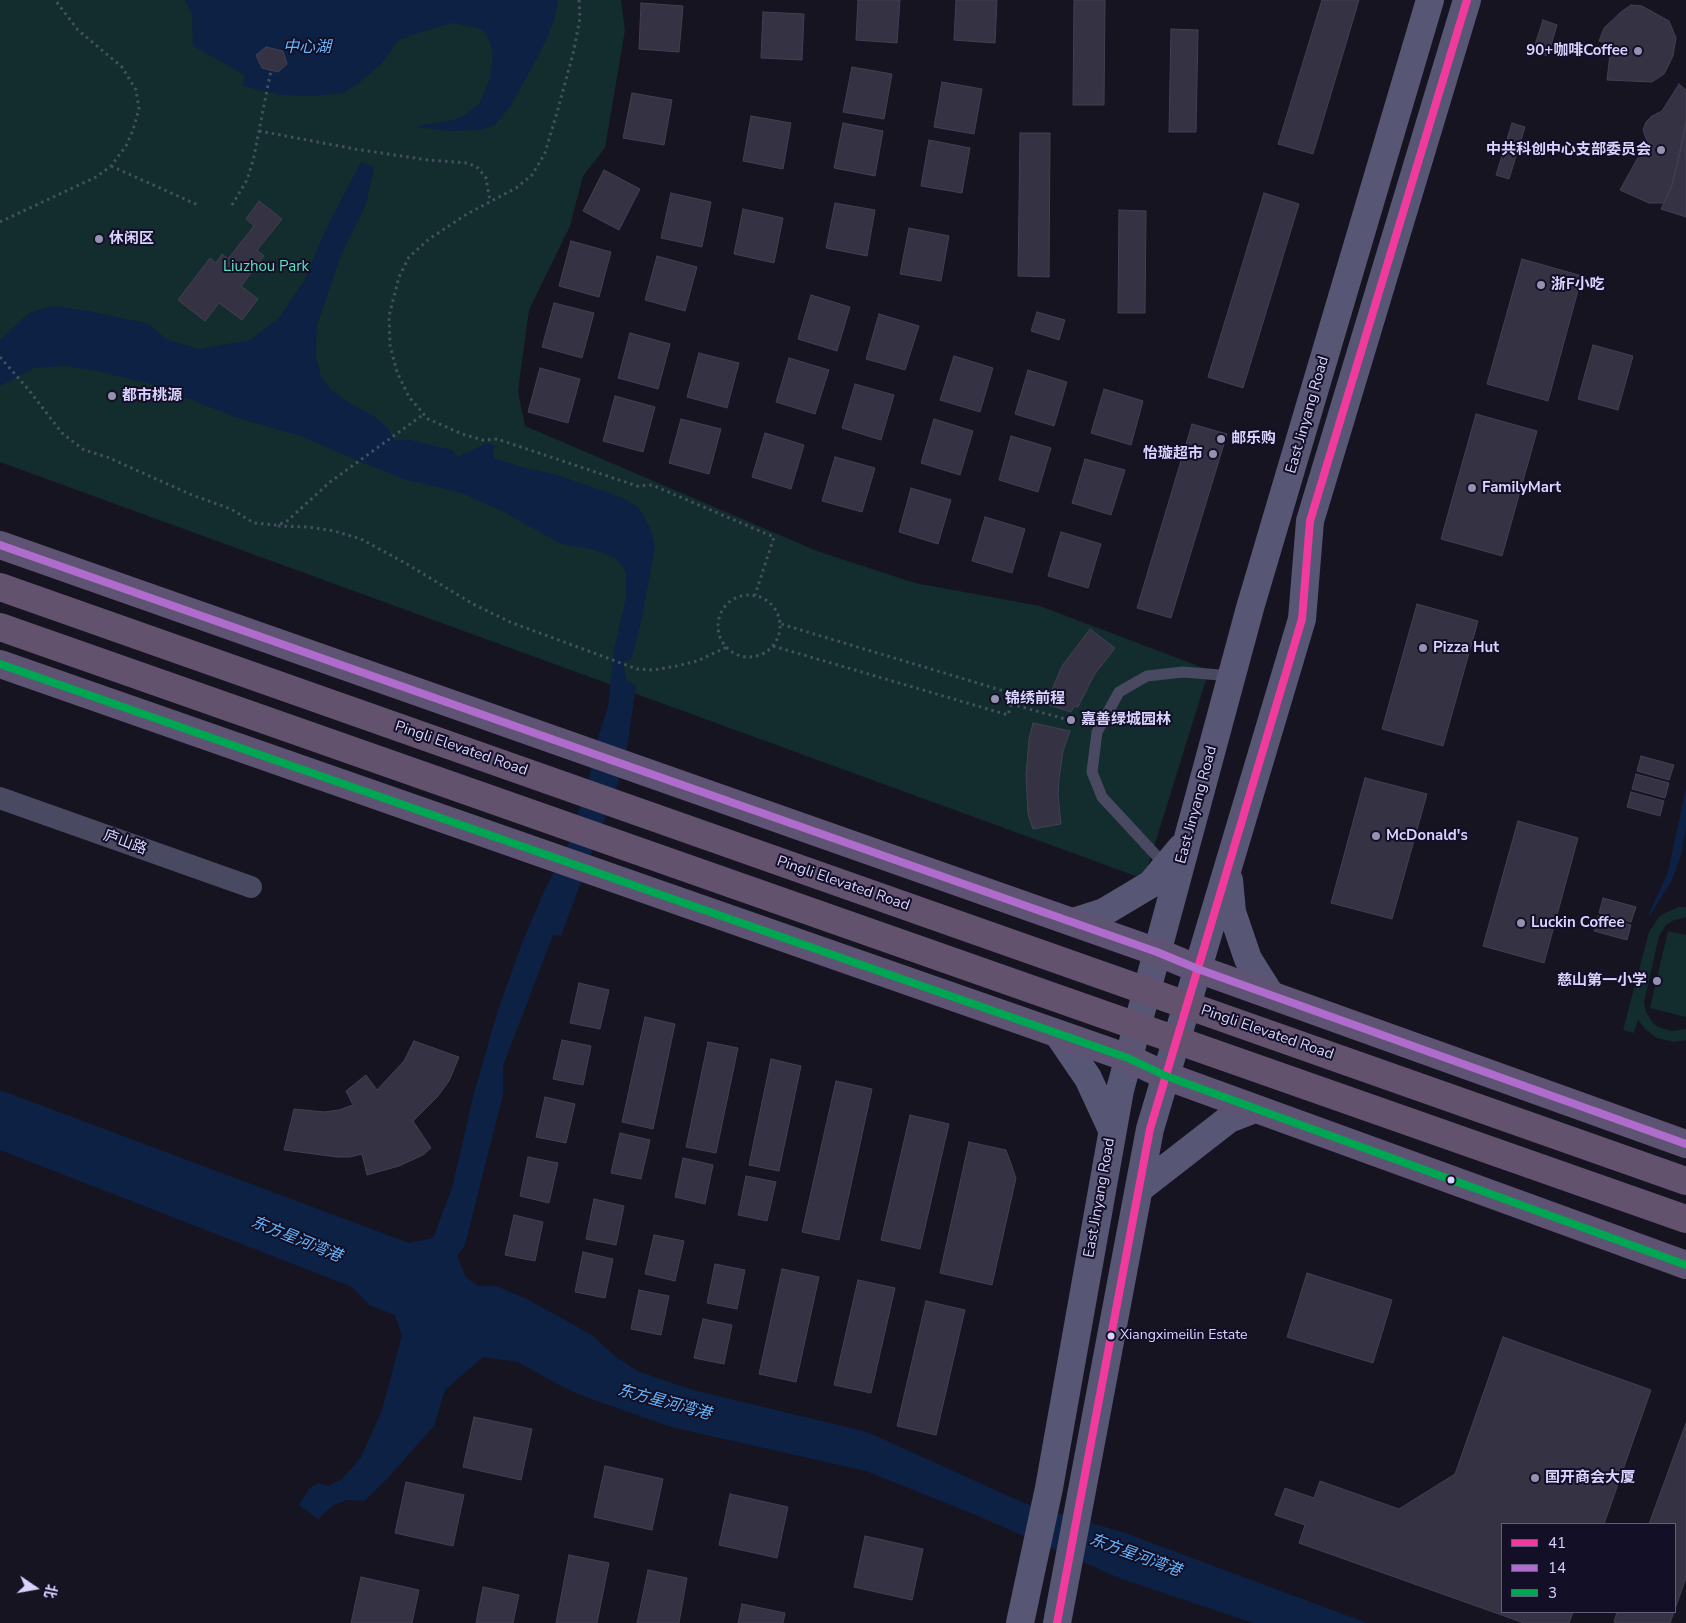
<!DOCTYPE html>
<meta charset="utf-8">
<style>
body{margin:0}
#map{position:relative;width:1686px;height:1623px;overflow:hidden;background:#161421;font-family:"Nunito Sans","Noto Sans SC",sans-serif}
canvas{display:block}
.legend{position:absolute;left:1501px;top:1523px;width:175px;height:90px;box-sizing:border-box;background:#130f26;border:1px solid #625e7d;margin:0;padding:6px 9px;list-style:none;font-size:15px;color:#d9d4ff}
.legend li{display:flex;align-items:center;gap:10px;height:25px}
.legend b{width:25px;border:1px solid #625e7d}
.north{position:absolute;left:10px;top:1563px;width:50px;height:50px;-webkit-text-stroke:4px #130f26;paint-order:stroke;rotate:102deg;font-size:14px;font-weight:700;line-height:20px;text-align:center;color:#d9d4ff}
.north::after{content:'';display:block;margin:auto;width:18px;height:22px;background:#d9d4ff;clip-path:polygon(50% 0,100% 100%,50% 72%,0 100%)}
</style>
<div id="map">
<canvas width="1686" height="1623"></canvas>
<ul class="legend">
<li><b style="height:6px;background:#f13a9d"></b>41</li>
<li><b style="height:6px;background:#b06ccc"></b>14</li>
<li><b style="height:6px;background:#00a651"></b>3</li>
</ul>
<div class="north">北</div>
</div>
<script>
const context = document.querySelector('canvas').getContext('2d');
context.lineJoin = 'round';
function fillPath(path, color) {
  context.fillStyle = color;
  context.fill(path, 'evenodd');
}
function poly(rows) {
  const path = new Path2D();
  for (const r of rows) {
    if (r.length === 3) {
      path.moveTo(r[0] + r[2], r[1]);
      path.arc(r[0], r[1], r[2], 0, 2 * Math.PI);
      continue;
    }
    path.moveTo(r[0], r[1]);
    for (let i = 2; i < r.length; i += 2) path.lineTo(r[i], r[i + 1]);
  }
  return path;
}
function stroke(path, color, width, dash) {
  context.strokeStyle = color;
  context.lineWidth = width;
  context.lineCap = dash ? 'butt' : 'round';
  context.setLineDash(dash || []);
  context.stroke(path);
}
function drawText(font, color, halo, rows, align = 'center') {
  context.font = font + ' "Nunito Sans","Noto Sans SC",sans-serif';
  context.lineWidth = 4;
  context.setLineDash([]);
  context.textBaseline = 'middle';
  context.strokeStyle = halo;
  context.fillStyle = color;
  for (const [text, x, y, turn = 0] of rows) {
    context.save();
    context.translate(x, y);
    context.rotate((+turn || 0) * Math.PI / 180);
    context.textAlign = isNaN(turn) ? turn : align;
    if (halo) context.strokeText(text, 0, 0);
    context.fillText(text, 0, 0);
    context.restore();
  }
}
const green = poly([
 [0,0,621,0,625,30,605,148,583,176,570,226,529,310,518,391,525,426,817,551,915,583,1040,606,1209,670,1144,879,0,462],
 [1679,907,1686,907,1686,917,1672,921,1666,925,1659,936,1644,1002,1646,1012,1653,1023,1658,1027,1671,1031,1686,1029,1686,1040,1674,1042,1657,1038,1646,1030,1638,1020,1634,1033,1623,1030,1649,932,1659,917,1667,912],
 [1668,931,1686,935,1686,1017,1650,1008]
]);
const water = poly([
 [185,0,558,0,554,21,540,53,511,105,502,117,493,126,478,130,449,131,417,127,421,125,454,120,464,115,479,104,490,78,493,56,491,44,486,34,481,29,453,23,421,32,399,40,382,63,359,83,343,93,313,96,282,95,242,86,245,75,193,46,192,15],
 [361,162,374,167,366,204,341,255,317,325,316,355,321,377,332,391,351,404,372,415,385,425,395,440,410,440,452,450,458,457,487,443,498,446,493,448,494,458,521,467,557,475,623,498,638,507,643,514,651,531,655,547,641,622,631,660,623,661,626,679,636,686,627,748,621,774,561,936,553,935,503,1066,503,1094,465,1245,457,1256,466,1277,478,1286,496,1286,527,1299,592,1335,617,1358,640,1372,693,1390,867,1432,1024,1503,1125,1533,1367,1623,1253,1623,1119,1578,983,1518,866,1471,671,1427,586,1397,561,1386,518,1362,483,1357,445,1390,434,1426,386,1480,364,1501,346,1500,332,1506,318,1519,299,1505,309,1489,318,1483,328,1486,342,1479,361,1457,382,1410,402,1336,395,1315,369,1305,352,1287,0,1150,0,1090,409,1243,433,1238,452,1188,473,1097,497,1013,522,943,545,889,570,841,590,774,599,735,608,706,614,650,626,597,626,572,616,558,592,549,561,544,504,512,462,493,400,478,300,436,232,416,155,385,97,371,65,366,34,368,0,386,0,340,29,313,53,306,89,311,149,324,166,339,198,349,250,340,279,318,304,281,325,231],
 [1686,787,1686,827,1681,856,1671,882,1649,917,1650,911,1668,872]
]);
const building = poly([
 [858,0,900,0,897,43,856,40,858,0],
 [956,0,997,0,995,43,954,40,956,0],
 [1074,0,1105,0,1104,105,1073,105,1074,0],
 [1322,0,1359,0,1313,154,1278,144,1322,0],
 [641,3,683,6,679,52,639,49,641,3],
 [1631,5,1642,6,1669,21,1676,38,1673,56,1664,74,1652,82,1607,80,1611,45,1599,41,1604,28,1621,12,1631,5],
 [763,12,804,14,802,60,761,58,763,12],
 [1543,20,1557,25,1548,56,1533,51,1543,20],
 [1171,29,1198,30,1196,132,1169,132,1171,29],
 [266,47,283,51,287,64,278,72,262,68,256,55,266,47],
 [852,67,892,74,884,119,843,112,852,67],
 [942,82,982,89,974,134,934,127,942,82],
 [1679,84,1686,90,1686,123,1679,158,1672,185,1664,203,1649,203,1620,190,1647,141,1643,130,1646,122,1652,116,1662,111,1679,84],
 [632,93,672,100,664,145,623,138,632,93],
 [751,116,791,123,783,169,743,161,751,116],
 [843,123,883,131,875,176,834,168,843,123],
 [1512,123,1525,127,1509,179,1496,175,1512,123],
 [1686,123,1686,217,1661,209,1672,185,1686,123],
 [1020,133,1050,133,1049,277,1018,276,1020,133],
 [929,140,970,148,962,193,921,186,929,140],
 [604,170,640,189,619,230,583,211,604,170],
 [671,193,711,202,702,247,661,238,671,193],
 [1264,193,1299,204,1243,388,1208,377,1264,193],
 [259,201,282,219,257,250,264,256,241,286,258,299,242,320,219,303,205,321,178,300,210,258,216,263,222,254,228,259,254,226,246,219,259,201],
 [835,203,875,210,867,256,826,248,835,203],
 [743,209,783,218,774,263,734,254,743,209],
 [1119,210,1146,211,1145,313,1118,313,1119,210],
 [909,228,949,236,941,281,900,274,909,228],
 [571,241,611,252,599,297,559,286,571,241],
 [657,256,697,267,685,311,645,300,657,256],
 [1522,259,1582,276,1548,401,1487,384,1522,259],
 [811,295,850,307,837,351,798,339,811,295],
 [554,303,594,313,582,358,542,347,554,303],
 [1037,312,1065,320,1059,340,1031,331,1037,312],
 [879,314,919,326,905,370,866,359,879,314],
 [630,333,670,344,658,389,618,378,630,333],
 [1593,345,1633,356,1618,410,1578,399,1593,345],
 [699,353,739,363,727,408,687,397,699,353],
 [954,356,993,368,980,412,940,400,954,356],
 [789,358,829,370,815,414,776,402,789,358],
 [540,368,580,379,568,423,528,412,540,368],
 [1028,370,1067,382,1054,426,1015,414,1028,370],
 [855,384,894,395,881,440,842,428,855,384],
 [1104,389,1143,401,1131,445,1091,433,1104,389],
 [615,396,655,407,643,452,603,441,615,396],
 [1476,414,1537,431,1502,556,1441,539,1476,414],
 [681,419,721,429,709,474,669,463,681,419],
 [934,419,973,431,960,475,921,463,934,419],
 [1192,424,1227,434,1171,618,1137,608,1192,424],
 [765,433,804,445,791,489,752,477,765,433],
 [1011,436,1051,448,1038,492,999,480,1011,436],
 [835,457,875,468,862,512,822,501,835,457],
 [1085,459,1125,470,1111,515,1072,503,1085,459],
 [911,488,951,500,938,544,899,532,911,488],
 [985,517,1025,529,1012,573,972,561,985,517],
 [1061,532,1101,544,1088,588,1048,576,1061,532],
 [1417,604,1478,621,1443,746,1382,729,1417,604],
 [1090,629,1115,648,1094,675,1078,707,1074,706,1071,712,1046,704,1062,666,1090,629],
 [1033,723,1070,731,1063,751,1059,779,1058,794,1061,824,1033,829,1028,814,1026,775,1029,739,1033,723],
 [1641,756,1674,765,1669,780,1637,771,1641,756],
 [1636,774,1669,783,1665,798,1632,789,1636,774],
 [1365,778,1427,794,1392,919,1331,903,1365,778],
 [1631,792,1664,801,1660,816,1627,807,1631,792],
 [1518,821,1578,838,1544,963,1483,946,1518,821],
 [1603,898,1636,907,1631,922,1599,913,1603,898],
 [1598,916,1631,925,1627,940,1594,931,1598,916],
 [579,983,609,990,600,1029,570,1023,579,983],
 [645,1017,675,1024,653,1129,622,1122,645,1017],
 [562,1040,591,1046,583,1085,553,1079,562,1040],
 [414,1041,459,1057,449,1081,438,1096,413,1121,431,1148,423,1155,399,1166,367,1175,362,1154,350,1157,337,1157,284,1150,294,1109,324,1112,339,1110,353,1105,346,1091,366,1075,377,1090,404,1061,414,1041],
 [708,1042,738,1048,716,1153,686,1147,708,1042],
 [771,1059,801,1066,779,1171,749,1165,771,1059],
 [836,1081,872,1089,839,1240,802,1232,836,1081],
 [545,1097,575,1104,566,1143,536,1137,545,1097],
 [910,1115,949,1124,920,1249,881,1240,910,1115],
 [620,1133,650,1140,641,1179,611,1173,620,1133],
 [969,1142,1006,1150,1016,1178,992,1285,940,1273,969,1142],
 [528,1157,558,1163,549,1203,520,1196,528,1157],
 [683,1158,713,1165,705,1204,675,1197,683,1158],
 [746,1176,776,1182,767,1221,738,1215,746,1176],
 [594,1199,624,1206,616,1245,586,1239,594,1199],
 [514,1215,543,1222,535,1261,505,1255,514,1215],
 [654,1235,684,1241,675,1281,645,1274,654,1235],
 [583,1252,613,1259,605,1298,575,1292,583,1252],
 [715,1264,745,1270,737,1309,707,1303,715,1264],
 [782,1269,819,1277,796,1382,759,1374,782,1269],
 [1307,1273,1392,1300,1373,1363,1287,1337,1307,1273],
 [858,1280,895,1288,871,1393,834,1385,858,1280],
 [639,1290,669,1296,661,1335,631,1329,639,1290],
 [926,1301,965,1310,936,1435,897,1426,926,1301],
 [703,1319,732,1325,724,1364,694,1358,703,1319],
 [1503,1337,1651,1390,1604,1524,1502,1524,1502,1612,1573,1612,1569,1623,1524,1623,1299,1543,1305,1525,1275,1515,1285,1488,1314,1498,1320,1481,1399,1509,1455,1474,1503,1337],
 [474,1417,532,1429,521,1480,463,1467,474,1417],
 [1686,1423,1686,1578,1675,1609,1675,1524,1649,1524,1686,1423],
 [605,1466,663,1479,652,1530,594,1517,605,1466],
 [406,1482,464,1495,453,1546,395,1533,406,1482],
 [730,1494,788,1507,777,1558,719,1545,730,1494],
 [865,1536,923,1549,912,1600,854,1587,865,1536],
 [569,1555,609,1563,597,1623,556,1623,569,1555],
 [648,1570,687,1578,679,1623,637,1623,648,1570],
 [361,1577,419,1590,412,1623,351,1623,361,1577],
 [483,1587,519,1595,513,1623,476,1623,483,1587],
 [742,1604,785,1613,783,1623,738,1623,742,1604],
 [1617,1612,1674,1612,1670,1623,1617,1623,1614,1622,1617,1612]
]);
const path = poly([
 [579,0,580,18,573,54,558,109,545,153,532,175,516,188,467,214,429,239,409,257,399,277,389,316,390,345,397,372,409,397,428,419,462,434,483,440,497,439,637,486,652,485,774,537,755,595],
 [259,131,355,149,428,160,468,163,478,168,486,178,490,201],
 [111,166,198,205],
 [232,205,247,180,253,161,271,70],
 [0,222,96,177,111,166,126,146,133,130,139,109,136,90,122,67,78,30,55,0],
 [0,357,28,389,62,433,84,450,107,457,192,495,231,509,254,523,276,525,286,522,330,482,424,414],
 [278,526,308,527,334,531,361,539,407,564,473,604,510,622,637,669,653,670,677,666,697,661,727,647],
 [749,626,31],
 [773,646,1008,715,1014,694,781,624],
 [1011,704,1087,725]
]);
const service = poly([
 [1166,866,1102,797,1092,772,1097,732,1119,692,1147,676,1183,672,1232,676]
]);
const minor = poly([
 [0,798,251,887]
]);
const secondary = poly([
 [1229,880,1232,912,1248,959,1270,994],
 [1073,922,1104,912,1151,884,1181,848],
 [1058,1034,1088,1078,1112,1130],
 [1139,1189,1229,1119,1255,1109],
 [1020,1623,1049,1488,1120,1090,1250,608,1430,0],
 [1057,1623,1150,1129,1302,619,1310,521,1467,0]
]);
const primary = poly([
 [0,545,1157,952,1198,969,1686,1144],
 [0,664,1128,1058,1166,1076,1686,1265]
]);
const trunkBridge = poly([
 [0,587,1686,1181],
 [0,627,1686,1219]
]);
const bus1 = poly([
 [1057,1623,1150,1129,1302,619,1310,521,1467,0]
]);
const bus2 = poly([
 [0,545,1157,952,1198,969,1686,1144]
]);
const bus3 = poly([
 [0,664,1128,1058,1166,1076,1686,1265]
]);
const markers = [
 [1638,51,5,"#9591b1"],
 [1661,150,5,"#9591b1"],
 [99,239,5,"#9591b1"],
 [1541,285,5,"#9591b1"],
 [112,396,5,"#9591b1"],
 [1221,439,5,"#9591b1"],
 [1213,454,5,"#9591b1"],
 [1472,488,5,"#9591b1"],
 [1423,648,5,"#9591b1"],
 [995,699,5,"#9591b1"],
 [1071,720,5,"#9591b1"],
 [1376,836,5,"#9591b1"],
 [1521,923,5,"#9591b1"],
 [1657,981,5,"#9591b1"],
 [1451,1180,4.5,"#d9d4ff"],
 [1111,1336,4.5,"#d9d4ff"],
 [1535,1478,5,"#9591b1"]
];
const busNames = [
 ["Xiangximeilin Estate",1120,1336]
];
const poiNames = [
 ["90+咖啡Coffee",1628,51,"right"],
 ["中共科创中心支部委员会",1651,150,"right"],
 ["休闲区",109,239],
 ["浙F小吃",1551,285],
 ["都市桃源",122,396],
 ["邮乐购",1231,439],
 ["怡璇超市",1203,454,"right"],
 ["FamilyMart",1482,488],
 ["Pizza Hut",1433,648],
 ["锦绣前程",1005,699],
 ["嘉善绿城园林",1081,720],
 ["McDonald's",1386,836],
 ["Luckin Coffee",1531,923],
 ["慈山第一小学",1647,981,"right"],
 ["国开商会大厦",1545,1478]
];
const parkNames = [
 ["Liuzhou Park",266,267]
];
const streetNames = [
 ["East Jinyang Road",1308,415,-74],
 ["Pingli Elevated Road",461,749,19],
 ["East Jinyang Road",1197,805,-75],
 ["庐山路",125,843,20],
 ["Pingli Elevated Road",843,884,19],
 ["Pingli Elevated Road",1267,1033,19],
 ["East Jinyang Road",1100,1198,-80]
];
const waterNames = [
 ["中心湖",307,48],
 ["东方星河湾港",296,1240,22],
 ["东方星河湾港",664,1403,15],
 ["东方星河湾港",1135,1556,20]
];
fillPath(green, '#132c2d');
fillPath(water, '#0d2144');
fillPath(building, '#343243');
stroke(building, '#433f54', 1);
stroke(path, '#44505f', 3, [2.5, 4]);
stroke(service, '#4a4962', 11);
stroke(minor, '#4a4962', 22);
stroke(secondary, '#575674', 28);
stroke(primary, '#5e5373', 28);
stroke(trunkBridge, '#62526e', 28);
stroke(bus1, '#f13a9d', 8);
stroke(bus2, '#b06ccc', 8);
stroke(bus3, '#00a651', 8);
for (const [x, y, r, color] of markers) {
  const dot = new Path2D();
  dot.arc(x, y, r, 0, 2 * Math.PI);
  context.fillStyle = color;
  context.fill(dot);
  stroke(dot, '#130f26', 2);
}
drawText('14px', '#d9d4ff', '#130f26', busNames, 'left');
drawText('bold 15px', '#d9d4ff', '#130f26', poiNames, 'left');
drawText('15px', '#5fe0c0', '#130f26', parkNames);
drawText('15px', '#d9d4ff', '#130f26', streetNames);
drawText('italic 16px', '#62b6ff', '#130f26', waterNames);
</script>
